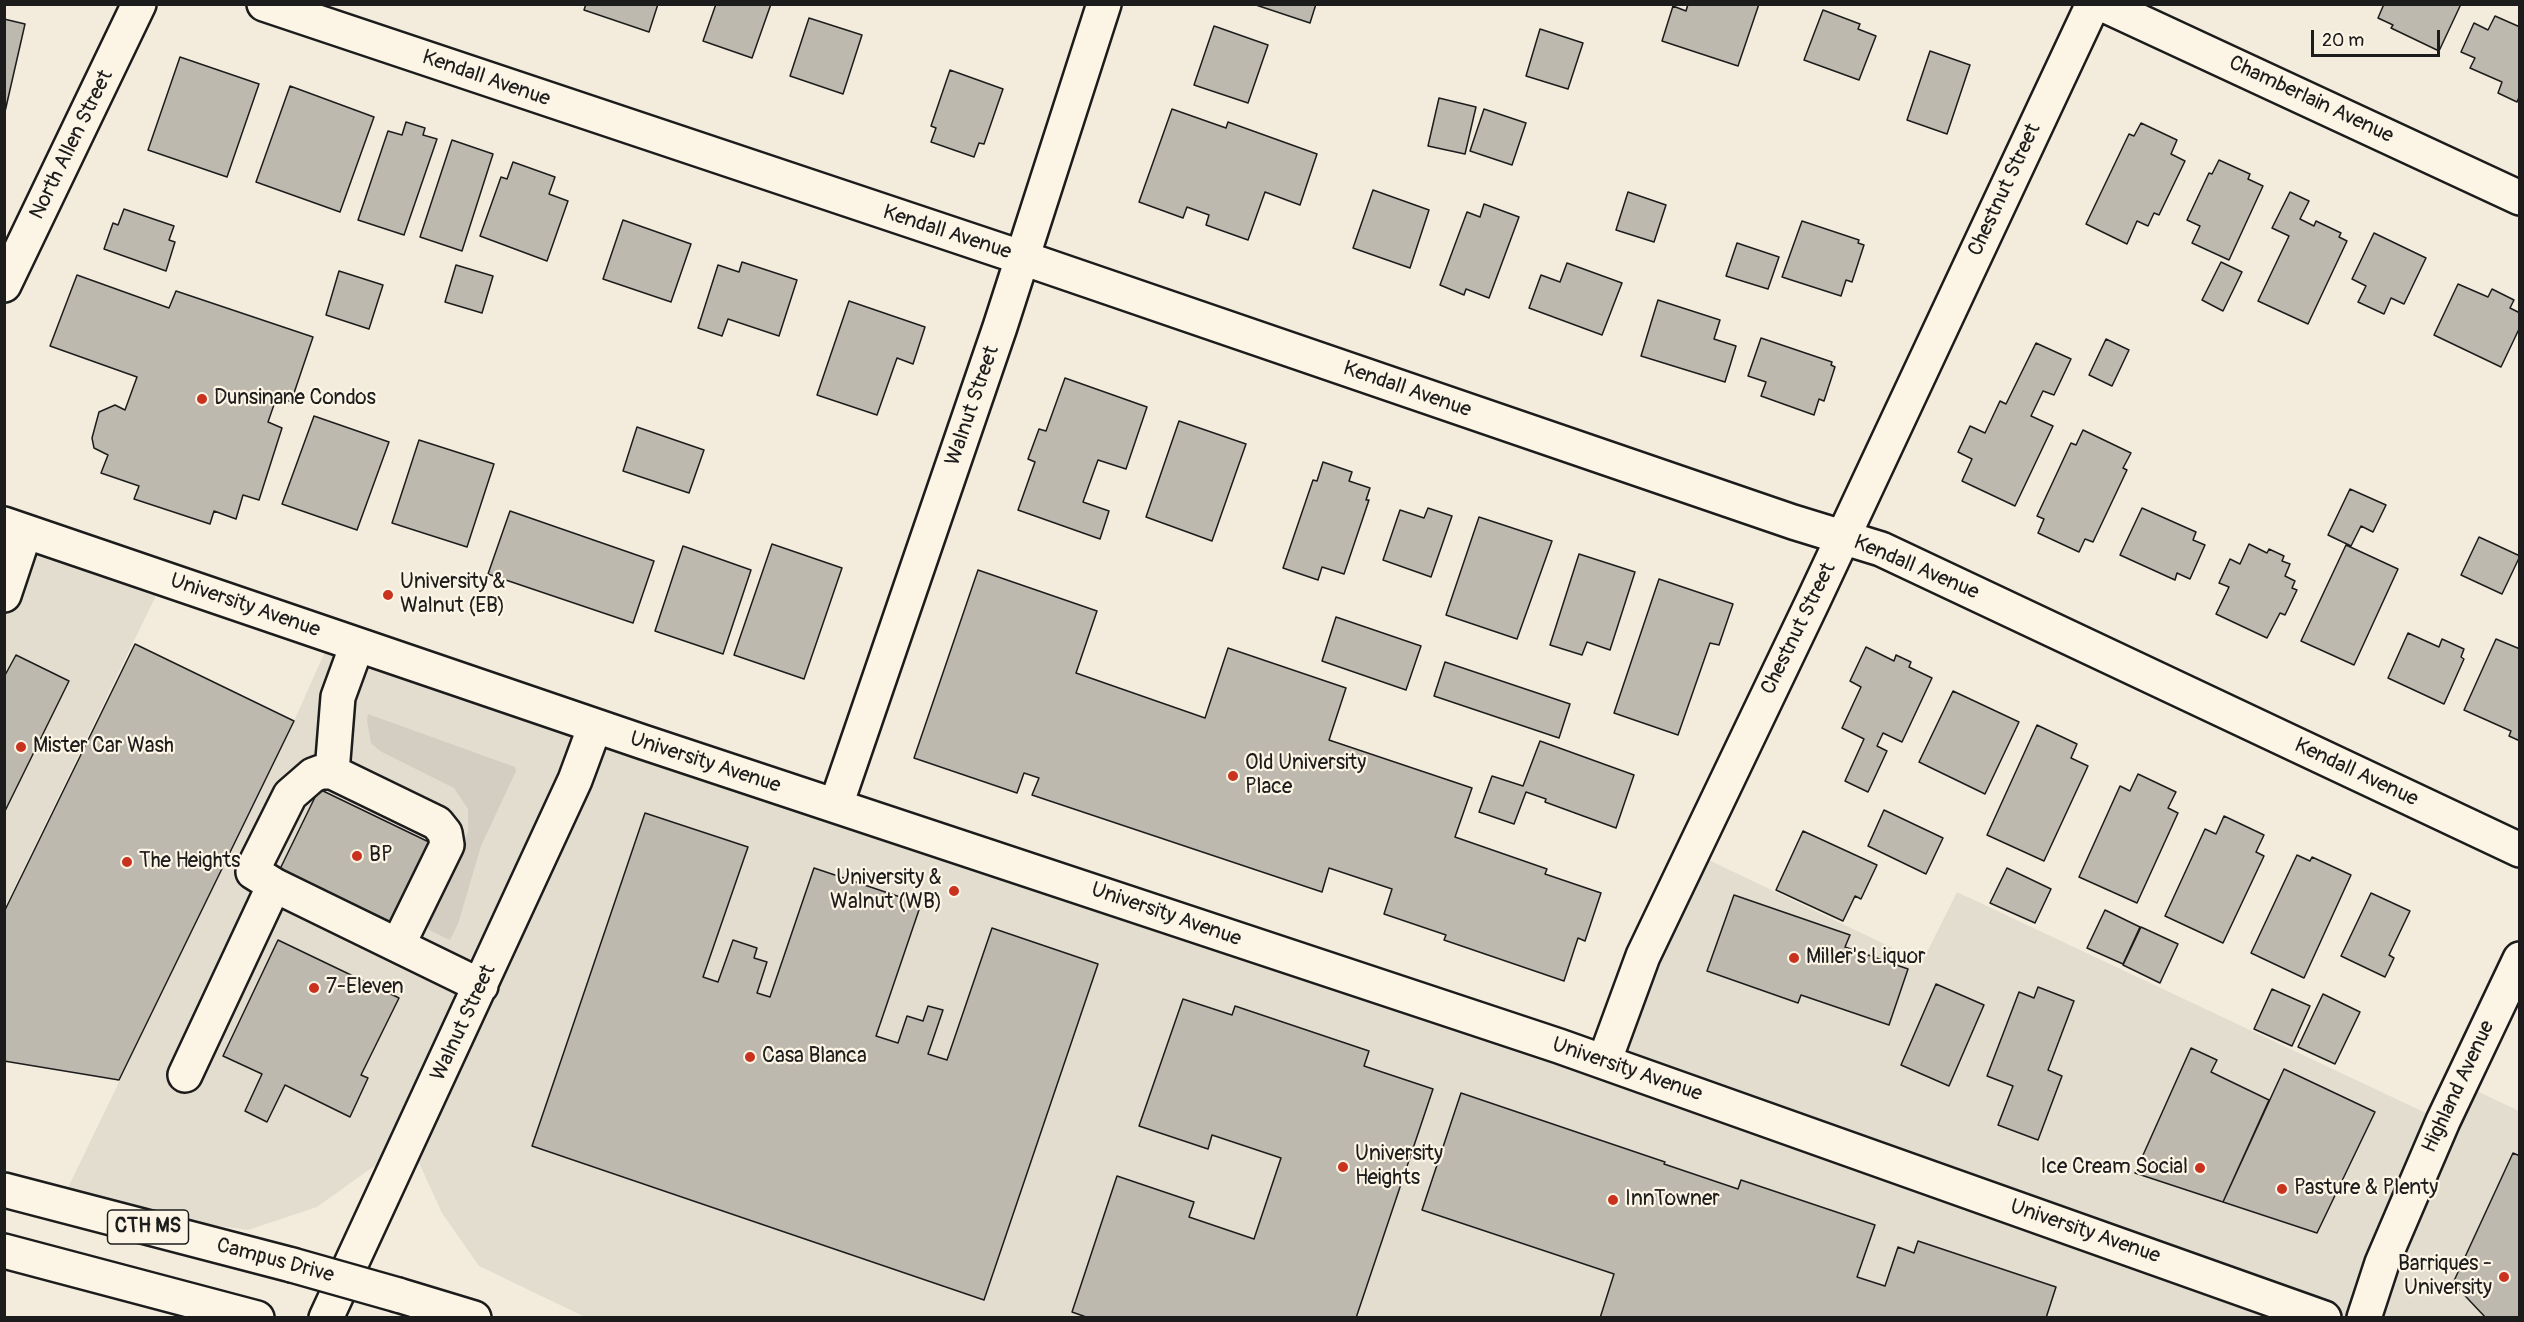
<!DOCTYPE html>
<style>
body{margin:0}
#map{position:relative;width:2524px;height:1322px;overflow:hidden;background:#f3ecdd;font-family:Pangolin,sans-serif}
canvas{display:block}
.frame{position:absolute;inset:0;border:6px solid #1c1c1c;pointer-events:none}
.scale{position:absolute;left:2311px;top:30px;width:129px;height:27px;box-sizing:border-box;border:3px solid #1c1c1c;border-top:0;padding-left:8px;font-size:18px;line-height:21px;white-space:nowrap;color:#1c1c1c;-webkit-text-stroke:4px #fcf5e5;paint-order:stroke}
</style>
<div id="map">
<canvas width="2524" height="1322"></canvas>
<div class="frame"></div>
<div class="scale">20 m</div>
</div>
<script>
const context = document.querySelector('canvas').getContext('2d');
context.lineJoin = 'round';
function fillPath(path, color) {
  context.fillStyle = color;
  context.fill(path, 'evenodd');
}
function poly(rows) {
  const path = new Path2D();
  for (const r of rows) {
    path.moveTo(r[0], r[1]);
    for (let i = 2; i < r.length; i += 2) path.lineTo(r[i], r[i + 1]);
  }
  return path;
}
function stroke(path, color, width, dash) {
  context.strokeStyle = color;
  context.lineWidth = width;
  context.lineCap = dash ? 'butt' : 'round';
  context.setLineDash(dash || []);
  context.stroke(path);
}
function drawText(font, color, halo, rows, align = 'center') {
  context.font = font + ' Pangolin,sans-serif';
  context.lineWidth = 4.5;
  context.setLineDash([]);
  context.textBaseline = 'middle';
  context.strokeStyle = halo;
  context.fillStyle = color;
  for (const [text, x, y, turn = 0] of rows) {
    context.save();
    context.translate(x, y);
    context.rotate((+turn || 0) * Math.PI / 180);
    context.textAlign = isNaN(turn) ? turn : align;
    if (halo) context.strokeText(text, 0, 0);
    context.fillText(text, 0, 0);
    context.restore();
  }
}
const built = poly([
 [5,524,164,579,5,907],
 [332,636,1603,1062,1692,852,1922,962,1957,892,2443,1121,2460,1083,2519,1111,2520,1317,585,1317,479,1266,442,1213,409,1141,317,1207,248,1230,60,1204,294,721]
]);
const green = poly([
 [368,714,515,767,516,771,481,846,458,924,450,940,431,931,427,926,427,918,468,832,468,809,454,788,380,751,371,743,367,721]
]);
const building = poly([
 [586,4,658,4,649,32,584,10,586,4],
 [716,4,771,4,752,58,703,41,716,4],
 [1253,4,1316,4,1310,23,1253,4],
 [1688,4,1759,4,1738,66,1662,41,1673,6,1686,11,1688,4],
 [2384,4,2461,4,2439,51,2391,28,2393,25,2378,18,2384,4],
 [1823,10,1860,24,1858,29,1876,36,1859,80,1804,60,1823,10],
 [2495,16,2520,27,2520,95,2517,102,2498,93,2502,82,2470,68,2475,58,2461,52,2474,23,2488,30,2495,16],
 [809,18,862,35,843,94,790,76,809,18],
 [4,19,25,24,4,116,4,19],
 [1214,26,1268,45,1248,103,1194,85,1214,26],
 [1540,29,1583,43,1568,89,1526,76,1540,29],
 [1930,51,1970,65,1947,134,1907,120,1930,51],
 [180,57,259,84,227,177,148,150,180,57],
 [950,70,1003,89,984,144,979,143,974,157,931,142,936,128,931,126,950,70],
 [290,86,374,117,340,212,256,182,290,86],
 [1439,98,1476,107,1465,154,1428,146,1439,98],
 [1172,109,1226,128,1228,122,1317,154,1300,205,1265,192,1248,240,1206,225,1209,215,1187,207,1183,218,1139,202,1172,109],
 [1484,109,1526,123,1512,165,1470,151,1484,109],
 [406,122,425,128,423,135,437,139,404,235,358,220,388,131,402,135,406,122],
 [2141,123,2177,140,2171,154,2185,161,2159,215,2154,213,2148,226,2137,221,2127,244,2086,224,2129,134,2134,136,2141,123],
 [452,140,493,154,462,251,420,237,452,140],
 [2219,160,2250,174,2248,179,2263,186,2229,260,2192,243,2200,226,2187,220,2209,173,2212,174,2219,160],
 [513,162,555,177,549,194,568,201,547,261,480,236,501,177,507,179,513,162],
 [1373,190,1429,210,1410,268,1353,248,1373,190],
 [1628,192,1666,205,1654,242,1616,230,1628,192],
 [2290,192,2309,201,2300,219,2314,226,2316,221,2341,233,2339,237,2347,241,2308,324,2258,301,2289,236,2272,228,2290,192],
 [1484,204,1519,217,1489,298,1466,289,1464,295,1440,285,1467,212,1480,217,1484,204],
 [124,209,174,226,169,240,175,242,166,271,104,249,113,223,118,225,124,209],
 [623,220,691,244,671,302,603,279,623,220],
 [1802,221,1859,240,1858,243,1864,245,1852,282,1846,280,1841,296,1782,277,1802,221],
 [2374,233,2426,258,2404,304,2391,298,2384,314,2358,302,2366,286,2352,279,2374,233],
 [1737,243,1779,257,1768,289,1726,276,1737,243],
 [742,262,797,280,779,336,728,319,722,336,698,328,718,265,739,272,742,262],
 [2221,262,2242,272,2223,311,2202,300,2221,262],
 [1567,263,1622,283,1602,335,1529,308,1541,275,1560,282,1567,263],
 [456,265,493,276,482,313,445,302,456,265],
 [339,271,383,285,369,329,326,315,339,271],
 [77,275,169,308,176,291,313,337,291,402,277,396,268,422,282,428,259,500,243,495,236,519,214,511,210,524,134,499,139,486,101,473,108,455,94,448,92,438,99,412,115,405,125,410,137,377,50,346,77,275],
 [2458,284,2488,297,2492,289,2514,300,2510,308,2520,313,2520,327,2501,367,2434,335,2458,284],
 [1658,300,1720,320,1714,339,1736,346,1725,382,1641,356,1658,300],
 [849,301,925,327,913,364,897,358,877,415,817,395,849,301],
 [1761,338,1832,362,1831,365,1835,367,1824,401,1819,399,1814,415,1761,396,1766,382,1748,376,1761,338],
 [2106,339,2129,350,2112,386,2089,375,2106,339],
 [2036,343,2071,359,2054,395,2043,391,2031,416,2053,426,2015,506,1962,481,1972,459,1958,452,1970,426,1985,433,2000,401,2006,404,2036,343],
 [1065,378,1147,407,1126,469,1098,460,1083,502,1109,511,1100,539,1018,510,1035,462,1028,459,1039,429,1046,431,1065,378],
 [314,416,389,442,357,530,282,504,314,416],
 [1179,421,1246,444,1212,541,1146,517,1179,421],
 [637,427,704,450,689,493,623,471,637,427],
 [2083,430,2131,453,2123,468,2127,470,2093,542,2085,539,2079,552,2038,533,2044,519,2037,516,2071,443,2076,445,2083,430],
 [419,440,494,464,467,547,392,523,419,440],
 [1323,462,1352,472,1349,481,1370,488,1366,500,1369,500,1344,574,1322,567,1318,580,1283,568,1313,480,1317,481,1323,462],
 [2350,489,2386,505,2373,532,2361,526,2351,546,2328,535,2350,489],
 [1428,508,1452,516,1431,577,1383,560,1400,510,1424,518,1428,508],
 [2142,508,2196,532,2193,540,2205,545,2190,579,2177,573,2175,580,2120,555,2142,508],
 [510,511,654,561,633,623,488,574,510,511],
 [1479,517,1552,541,1517,639,1446,615,1479,517],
 [2479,537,2520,556,2502,594,2461,575,2479,537],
 [772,544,842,568,804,679,734,655,772,544],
 [2249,544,2267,553,2269,549,2284,556,2282,561,2290,564,2285,576,2295,581,2292,588,2297,590,2285,615,2280,613,2267,638,2216,614,2229,587,2219,583,2230,559,2240,564,2249,544],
 [2346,545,2398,569,2354,665,2301,641,2346,545],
 [683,546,751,570,723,654,655,631,683,546],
 [1579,554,1635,572,1610,650,1587,642,1582,655,1550,645,1579,554],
 [978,570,1097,611,1076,673,1205,718,1228,648,1346,688,1329,740,1472,788,1455,837,1547,869,1545,874,1601,893,1585,941,1578,938,1564,981,1444,940,1446,935,1384,914,1392,889,1329,868,1322,892,1032,795,1039,778,1024,773,1017,793,914,758,978,570],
 [1659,579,1733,604,1719,645,1710,643,1678,735,1614,713,1659,579],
 [1336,617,1421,646,1406,690,1322,661,1336,617],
 [2408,633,2439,647,2442,639,2464,649,2461,657,2464,659,2444,704,2388,678,2408,633],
 [2496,639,2520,649,2520,741,2509,736,2511,731,2464,710,2496,639],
 [135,644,294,721,119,1080,4,1061,4,912,135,644],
 [1866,647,1894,661,1896,655,1911,662,1909,667,1932,678,1902,742,1883,733,1877,746,1887,751,1868,792,1845,781,1864,739,1842,728,1861,687,1850,681,1866,647],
 [16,655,69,681,4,813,4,677,16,655],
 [1445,662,1570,704,1559,738,1434,696,1445,662],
 [1953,691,2019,722,1985,794,1919,762,1953,691],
 [2037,725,2077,744,2071,758,2088,766,2044,861,1987,835,2037,725],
 [1540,741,1634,775,1616,828,1545,802,1546,799,1526,792,1514,824,1479,812,1492,776,1523,786,1540,741],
 [2138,774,2176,792,2168,808,2178,813,2137,903,2079,877,2120,786,2130,791,2138,774],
 [319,789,433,844,395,924,280,869,319,789],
 [1884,810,1943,838,1926,874,1868,846,1884,810],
 [645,813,748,847,703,977,718,982,733,940,757,948,754,958,767,962,757,993,770,997,814,868,921,904,876,1036,898,1043,907,1016,923,1021,928,1006,943,1010,928,1054,947,1060,992,928,1098,964,984,1300,532,1146,645,813],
 [2224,816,2264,835,2256,852,2264,856,2223,943,2165,916,2205,829,2216,834,2224,816],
 [1803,831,1877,865,1861,899,1855,896,1843,921,1776,890,1803,831],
 [2297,855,2310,861,2312,857,2351,875,2304,978,2251,953,2297,855],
 [2007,868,2051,889,2035,923,1990,903,2007,868],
 [2371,893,2410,911,2389,955,2394,958,2385,977,2341,956,2371,893],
 [1734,895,1850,935,1845,947,1908,969,1889,1025,1801,995,1798,1003,1707,971,1734,895],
 [2105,910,2140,927,2123,964,2087,948,2105,910],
 [2141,927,2178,944,2160,983,2123,965,2141,927],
 [278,940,399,998,361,1075,368,1078,350,1117,285,1085,267,1122,245,1111,262,1074,223,1056,278,940],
 [1936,984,1984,1005,1949,1086,1901,1065,1936,984],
 [2038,987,2074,1001,2048,1070,2062,1076,2038,1140,1998,1125,2013,1086,1987,1076,2019,992,2034,998,2038,987],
 [2272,989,2310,1006,2292,1046,2254,1029,2272,989],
 [2323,994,2360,1012,2335,1064,2298,1047,2323,994],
 [1183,999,1232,1015,1235,1006,1369,1051,1364,1066,1433,1089,1356,1318,1089,1318,1072,1312,1117,1176,1194,1202,1189,1217,1254,1239,1281,1158,1212,1135,1208,1149,1139,1126,1183,999],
 [2191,1048,2217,1060,2211,1072,2269,1100,2223,1202,2135,1173,2191,1048],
 [2284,1069,2375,1112,2317,1233,2223,1202,2284,1069],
 [1461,1093,1665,1162,1664,1164,1738,1189,1741,1180,1875,1225,1857,1277,1885,1286,1898,1247,1914,1253,1918,1241,2056,1287,2046,1318,1600,1318,1614,1274,1422,1210,1461,1093],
 [2513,1153,2520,1156,2520,1318,2486,1318,2453,1283,2513,1153]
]);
const minor = poly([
 [264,4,1023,258,1793,522,1881,549,2520,850],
 [2102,4,2520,198],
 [4,285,139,4],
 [4,524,643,742,1559,1046,2324,1318],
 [4,595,25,532],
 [332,772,338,697,357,645],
 [836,805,1000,327,1104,4],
 [274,885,253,872,255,865,290,795,313,775,321,772,332,772,437,823,445,833,447,845,398,945],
 [1604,1062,1643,956,1814,599,2093,4],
 [185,1075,274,885,481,986],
 [326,1318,575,780,595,726],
 [2364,1318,2382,1263,2443,1121,2520,959]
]);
const major = poly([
 [4,1190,292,1265],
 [4,1251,257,1318],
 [398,1295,474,1318]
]);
const majorBridge = poly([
 [292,1265,398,1295]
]);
const markers = [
 [202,399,6,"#c8321e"],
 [388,595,6,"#c8321e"],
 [21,747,6,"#c8321e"],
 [1233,776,6,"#c8321e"],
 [357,856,6,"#c8321e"],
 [127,862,6,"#c8321e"],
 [954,891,6,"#c8321e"],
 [1794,958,6,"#c8321e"],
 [314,988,6,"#c8321e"],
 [750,1057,6,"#c8321e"],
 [1343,1167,6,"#c8321e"],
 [2200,1168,6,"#c8321e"],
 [2282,1189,6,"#c8321e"],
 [1613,1200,6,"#c8321e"],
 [2504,1277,6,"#c8321e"]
];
const shields = [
 [148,1227,81]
];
const shieldNames = [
 ["CTH MS",148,1227]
];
const streetNames = [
 ["Kendall Avenue",486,79,19],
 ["Chamberlain Avenue",2311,100,25],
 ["North Allen Street",72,145,-64],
 ["Chestnut Street",2005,190,-65],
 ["Kendall Avenue",947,233,18],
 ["Kendall Avenue",1407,390,19],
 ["Walnut Street",973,406,-71],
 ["Kendall Avenue",1916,568,23],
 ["University Avenue",245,606,19],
 ["Chestnut Street",1799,629,-64],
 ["University Avenue",705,763,18],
 ["Kendall Avenue",2356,773,25],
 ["University Avenue",1166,915,19],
 ["Walnut Street",464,1023,-65],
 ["University Avenue",1627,1070,19],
 ["Highland Avenue",2459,1087,-65],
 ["University Avenue",2085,1232,19],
 ["Campus Drive",275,1261,15]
];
const poiNames = [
 ["Dunsinane Condos",214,399],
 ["University &",400,583],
 ["Walnut (EB)",400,607],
 ["Mister Car Wash",33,747],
 ["Old University",1245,764],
 ["Place",1245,788],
 ["BP",369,856],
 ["The Heights",139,862],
 ["University &",942,879,"right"],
 ["Walnut (WB)",942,903,"right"],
 ["Miller's Liquor",1806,958],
 ["7-Eleven",326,988],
 ["Casa Blanca",762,1057],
 ["University",1355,1155],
 ["Heights",1355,1179],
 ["Ice Cream Social",2188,1168,"right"],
 ["Pasture & Plenty",2294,1189],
 ["InnTowner",1625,1200],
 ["Barriques -",2492,1265,"right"],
 ["University",2492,1289,"right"]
];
fillPath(built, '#e3ddcf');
fillPath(green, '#d3cec1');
fillPath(building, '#beb9ae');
stroke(building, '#1c1c1c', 1.5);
stroke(minor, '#1c1c1c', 38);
stroke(major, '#1c1c1c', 38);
stroke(minor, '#fcf5e5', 33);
stroke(major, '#fcf5e5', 33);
stroke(majorBridge, '#1c1c1c', 38, []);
stroke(majorBridge, '#fcf5e5', 33);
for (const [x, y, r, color] of markers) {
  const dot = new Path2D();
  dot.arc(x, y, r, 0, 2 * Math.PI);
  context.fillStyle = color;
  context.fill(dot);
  stroke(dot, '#fcf5e5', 2);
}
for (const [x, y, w] of shields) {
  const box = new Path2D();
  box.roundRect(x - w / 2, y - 17, w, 34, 4.5);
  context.fillStyle = '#fcf5e5';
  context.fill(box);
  stroke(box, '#1c1c1c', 1.5);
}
drawText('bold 20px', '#1c1c1c', null, shieldNames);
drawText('21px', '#1c1c1c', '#fcf5e5', streetNames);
drawText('21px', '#1c1c1c', '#fcf5e5', poiNames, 'left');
</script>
